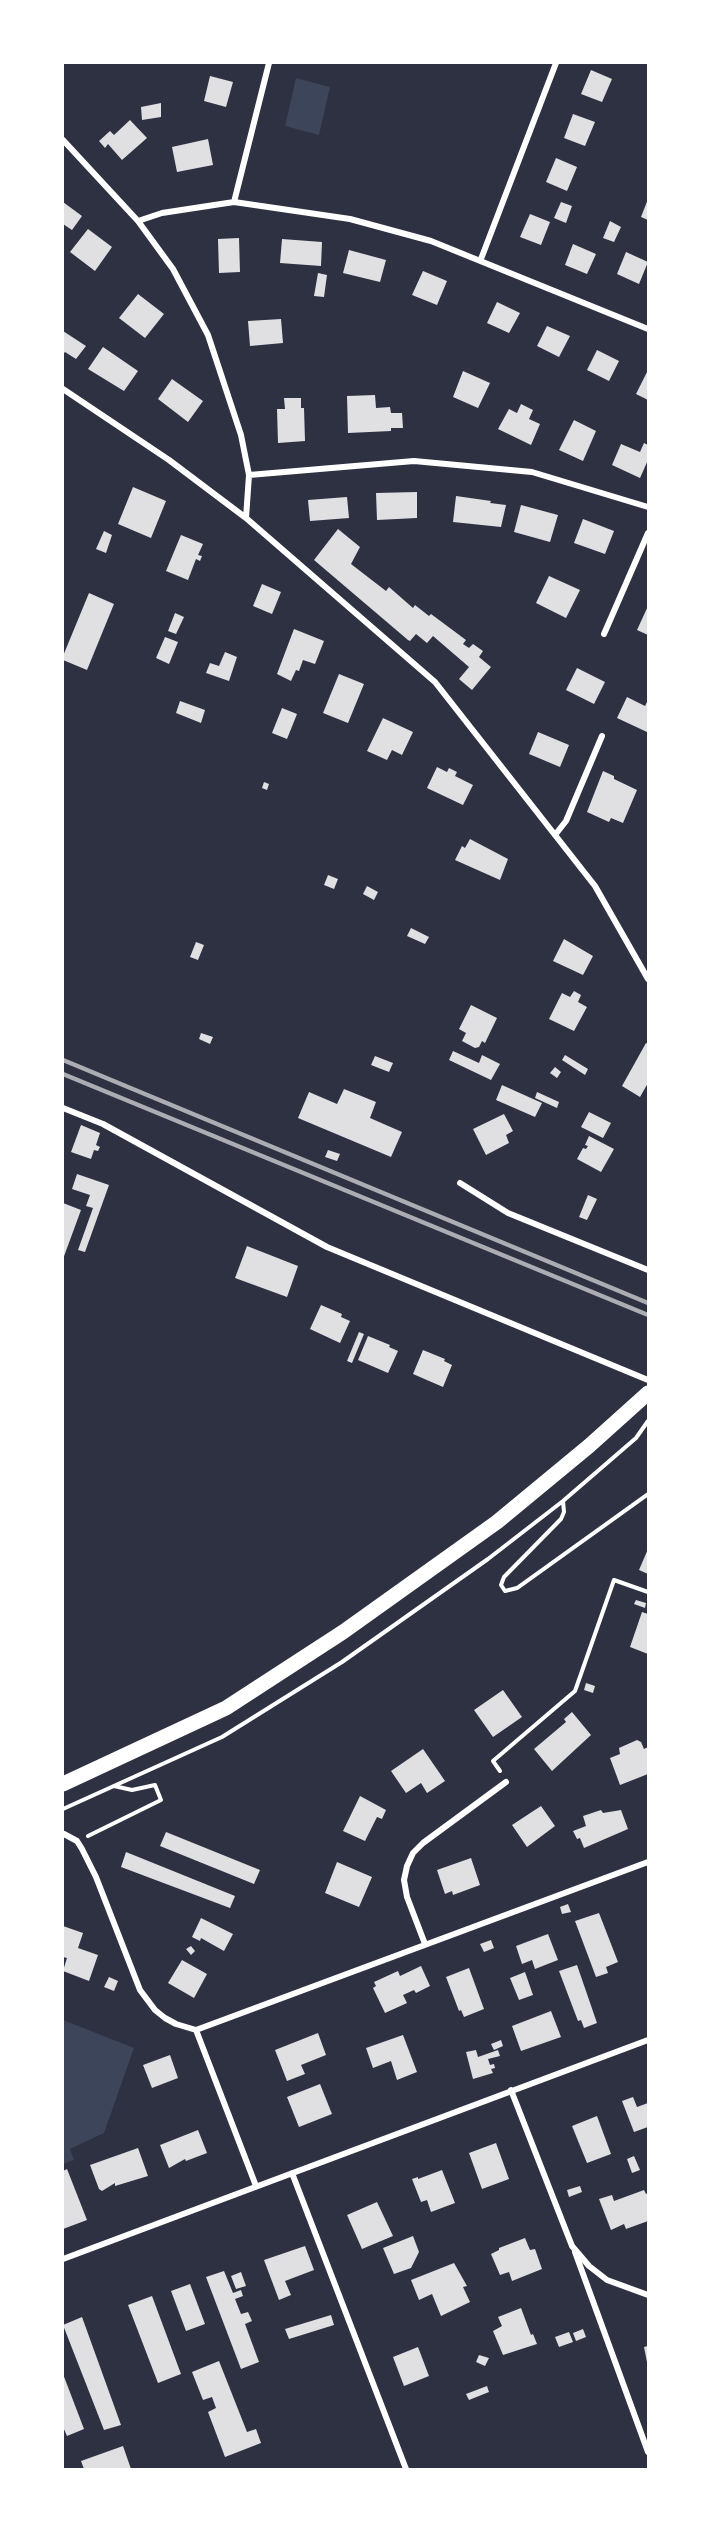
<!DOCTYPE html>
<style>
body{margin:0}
#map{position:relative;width:711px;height:2532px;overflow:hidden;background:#2d3142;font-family:Barlow,sans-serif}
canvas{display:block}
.frame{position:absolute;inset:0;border:64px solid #fff;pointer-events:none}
</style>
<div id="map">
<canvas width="711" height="2532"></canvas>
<div class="frame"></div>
</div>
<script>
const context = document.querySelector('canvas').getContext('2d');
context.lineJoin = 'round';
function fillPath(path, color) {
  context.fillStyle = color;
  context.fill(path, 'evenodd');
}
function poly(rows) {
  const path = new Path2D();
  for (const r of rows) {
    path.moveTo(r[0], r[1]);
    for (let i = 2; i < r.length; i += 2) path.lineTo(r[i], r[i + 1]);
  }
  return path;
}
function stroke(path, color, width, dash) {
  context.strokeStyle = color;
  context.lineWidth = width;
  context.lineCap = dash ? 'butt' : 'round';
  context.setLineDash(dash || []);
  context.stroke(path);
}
const green = poly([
 [296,78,330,87,319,135,285,126],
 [63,2020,134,2048,104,2133,70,2149,74,2160,63,2164]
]);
const building = poly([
 [591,70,612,79,602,102,581,94],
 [210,76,233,82,226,107,204,101],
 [161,103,161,117,142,120,141,107],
 [573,114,595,122,585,146,564,138],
 [130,120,147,138,122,160,108,144,105,148,99,141,110,131,114,135],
 [208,139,213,165,177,172,172,147],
 [556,158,577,167,567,191,546,182],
 [648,199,648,220,641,217],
 [63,202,82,216,72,230,63,224],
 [561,202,572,206,566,223,554,218],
 [530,214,550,222,541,245,520,237],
 [610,221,621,227,614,242,603,238],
 [88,229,112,247,95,271,70,252],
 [239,238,240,272,219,273,218,239],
 [282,239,322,242,321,266,280,263],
 [573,244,596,254,587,274,565,265],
 [349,250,386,260,380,282,343,273],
 [626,252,648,262,639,284,617,274],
 [423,271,447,281,437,305,412,295],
 [318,273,327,275,324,297,314,296],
 [138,294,164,314,145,338,119,318],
 [497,302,520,313,509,333,487,323],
 [281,319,283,343,250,346,248,321],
 [547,326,570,336,559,357,537,346],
 [63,331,86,346,76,359,65,352,63,354],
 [103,347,138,371,124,391,88,369],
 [597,350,619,361,609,381,587,370],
 [648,370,648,400,636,394],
 [463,371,490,383,478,408,453,397],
 [172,379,203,401,188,422,158,399],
 [375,395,376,408,390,407,391,413,402,413,403,428,391,428,391,431,348,433,347,396],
 [284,398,301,398,301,408,304,408,305,441,278,443,277,409,285,409],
 [521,404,533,410,529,419,540,424,531,445,498,429,509,409,517,413],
 [574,420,596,431,583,461,559,450],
 [644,443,648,445,648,460,640,478,612,465,621,444,640,452],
 [133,487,166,501,151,538,118,524],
 [417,492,417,518,377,520,376,493],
 [456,496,491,501,490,503,506,505,501,527,453,522],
 [347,497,349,518,310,521,308,500],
 [521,505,558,515,550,542,514,532],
 [583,519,614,531,605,554,574,543],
 [338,529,360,547,351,564,386,591,389,587,413,608,415,605,429,616,431,614,466,640,463,644,469,648,473,644,483,651,479,657,491,667,472,690,459,679,469,667,433,636,427,643,416,634,410,641,408,640,314,560],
 [104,531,112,535,106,553,96,549],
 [181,535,203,544,198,555,202,556,200,561,196,559,188,580,166,571],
 [549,576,580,590,566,618,536,603],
 [262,584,281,592,272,614,253,606],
 [89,593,114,604,87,670,63,660,63,656],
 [648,606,648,635,637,630],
 [175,613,184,617,176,634,168,631],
 [294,629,324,641,315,664,303,660,299,671,296,670,291,681,277,674],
 [165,637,178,642,169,664,156,658],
 [225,652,237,657,229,681,206,673,210,663,219,666],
 [577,668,605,682,594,704,566,690],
 [339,674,364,684,348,723,323,713],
 [627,697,645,706,648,700,647,732,617,718],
 [180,701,205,710,201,723,176,713],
 [282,708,297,714,287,739,272,733],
 [383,718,413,732,402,755,392,750,387,760,367,751],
 [538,732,569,745,560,767,529,754],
 [437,767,447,772,449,768,457,772,455,776,473,785,463,805,427,788],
 [603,771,614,776,614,779,637,790,623,823,611,818,609,822,587,812],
 [264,782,269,784,267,790,262,788],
 [470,839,508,859,500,880,455,860,462,846,465,848],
 [328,875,338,879,334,889,324,885],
 [367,886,378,892,374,900,363,894],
 [411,928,429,937,425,944,407,936],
 [564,939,593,956,583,975,553,961],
 [196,942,204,945,198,960,190,957],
 [574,991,581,995,578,1002,587,1007,574,1031,549,1019,562,993,570,997],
 [471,1005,497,1018,485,1043,482,1041,479,1047,475,1048,462,1041,466,1033,459,1029],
 [201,1033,213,1037,210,1044,199,1039],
 [646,1043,648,1044,648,1083,640,1097,622,1086],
 [453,1051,479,1063,482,1055,500,1064,491,1080,449,1060],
 [565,1055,588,1069,585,1075,562,1060],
 [375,1056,393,1063,389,1072,371,1065],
 [555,1067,561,1072,557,1078,550,1073],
 [502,1085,542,1103,535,1117,496,1100],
 [344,1089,376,1102,370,1118,402,1132,391,1157,298,1118,309,1092,337,1104],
 [537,1092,559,1102,557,1108,535,1098],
 [589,1112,611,1123,603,1138,581,1127],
 [504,1114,513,1131,506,1135,509,1143,486,1155,473,1129],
 [81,1125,100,1133,96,1145,100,1147,98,1151,94,1150,91,1159,71,1152],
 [589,1136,614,1149,601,1172,577,1159,583,1148,586,1149,588,1146,585,1145],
 [328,1150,340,1154,337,1161,325,1157],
 [77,1174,109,1185,85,1252,78,1250,93,1208,86,1206,90,1195,72,1189],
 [588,1195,597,1199,587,1220,579,1217],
 [63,1203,81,1210,63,1259],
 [247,1246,298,1266,287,1297,235,1278],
 [321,1305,342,1314,341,1317,350,1321,340,1343,310,1329],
 [359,1332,364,1334,352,1363,347,1361],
 [368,1336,390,1345,389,1347,398,1351,388,1373,358,1360],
 [423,1350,445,1359,444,1361,452,1365,443,1387,413,1374],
 [648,1549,648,1574,639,1570],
 [636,1600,646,1603,645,1608,634,1604],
 [642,1612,648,1614,648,1654,630,1647],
 [586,1683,595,1686,593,1693,584,1690],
 [503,1690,522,1717,493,1737,474,1710],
 [572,1712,591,1735,552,1771,534,1749,566,1722,564,1719],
 [637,1740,641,1742,644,1749,648,1747,648,1774,620,1785,610,1758,620,1754,619,1748],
 [423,1749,445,1781,427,1793,421,1783,406,1793,391,1771],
 [360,1796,386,1810,382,1819,377,1817,365,1841,343,1831],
 [541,1806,555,1826,527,1847,512,1825],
 [601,1810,603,1813,621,1810,628,1829,584,1848,580,1838,577,1839,573,1831,586,1826,583,1816],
 [166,1832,260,1870,254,1884,160,1846],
 [126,1852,235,1896,230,1908,121,1867],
 [471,1858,480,1885,453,1895,452,1891,445,1894,437,1870],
 [337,1862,372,1877,359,1907,325,1893],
 [568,1904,571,1912,562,1914,560,1907],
 [599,1913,618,1962,606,1967,608,1973,596,1977,575,1921],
 [201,1918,233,1934,224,1951,201,1938,200,1941,192,1937],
 [63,1926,83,1933,78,1948,98,1955,89,1981,63,1971,67,1958,63,1957],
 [548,1934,558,1960,535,1969,532,1960,522,1964,516,1946],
 [491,1940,494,1948,484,1952,480,1944],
 [191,1946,195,1951,191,1955,186,1949],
 [182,1960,207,1974,194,1998,168,1983],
 [577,1965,597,2023,584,2028,581,2020,578,2021,559,1971],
 [421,1966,430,1986,416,1993,414,1990,403,1995,407,2003,385,2013,373,1988,376,1986,374,1982,398,1971,400,1976],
 [469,1968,484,2009,464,2017,461,2010,459,2011,446,1977],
 [525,1972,533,1995,519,2000,510,1978],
 [109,1977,118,1981,114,1991,104,1987],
 [551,2011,561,2037,521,2051,512,2026],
 [318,2033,326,2055,301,2065,305,2074,287,2081,275,2050],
 [403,2035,417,2072,397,2080,391,2061,373,2068,366,2048],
 [501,2040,503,2046,494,2050,491,2044],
 [476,2050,478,2057,498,2050,500,2056,488,2059,490,2065,494,2064,495,2068,491,2069,493,2073,473,2079,466,2052],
 [170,2055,178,2078,152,2088,143,2065],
 [320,2084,332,2114,299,2127,287,2097],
 [633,2097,637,2107,648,2103,648,2127,634,2132,622,2101],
 [597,2116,611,2154,587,2163,572,2126],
 [198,2130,207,2153,186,2161,185,2159,169,2168,160,2145],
 [496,2143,509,2179,482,2189,469,2153],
 [138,2148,148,2176,115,2186,115,2183,102,2191,99,2189,90,2165],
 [634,2156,640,2170,632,2173,627,2159],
 [67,2169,87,2220,63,2229,63,2171],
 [442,2170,455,2203,431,2212,427,2200,421,2202,412,2179,418,2177,418,2179],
 [580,2186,582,2192,569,2197,567,2190],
 [644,2190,646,2194,648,2193,648,2221,626,2229,624,2224,611,2230,599,2199,612,2195,614,2201],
 [377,2202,393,2236,362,2249,347,2215],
 [413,2236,419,2252,411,2268,394,2274,383,2248],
 [525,2238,530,2250,535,2249,542,2269,512,2281,509,2272,500,2275,491,2254,499,2250,499,2248],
 [305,2246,314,2270,285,2281,291,2295,279,2300,264,2260],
 [454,2263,467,2286,463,2287,470,2302,441,2316,432,2294,419,2300,411,2280],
 [224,2271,233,2293,241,2290,243,2296,235,2299,241,2314,248,2312,252,2321,245,2324,259,2362,241,2369,206,2277],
 [241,2272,246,2286,236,2289,231,2276],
 [190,2284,205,2324,186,2331,171,2291],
 [152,2296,181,2374,158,2383,128,2305],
 [521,2308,531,2335,533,2334,537,2344,503,2355,493,2331,502,2326,498,2317],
 [331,2315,334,2325,289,2339,285,2329],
 [82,2317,121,2425,104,2430,63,2325],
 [583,2329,586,2337,576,2341,573,2333],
 [569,2332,573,2342,559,2347,555,2337],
 [648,2346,648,2362,647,2362,644,2347],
 [418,2347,429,2376,404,2386,393,2357],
 [479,2355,489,2358,485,2366,476,2362],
 [219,2361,247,2432,256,2429,261,2443,225,2457,208,2412,216,2408,212,2397,203,2400,192,2372],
 [63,2374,84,2429,67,2436,63,2427],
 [487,2386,489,2392,469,2400,466,2394],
 [123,2446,131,2469,84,2469,81,2461]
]);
const path = poly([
 [563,1501,564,1512,561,1519,504,1577,501,1585,505,1591,517,1588,648,1494],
 [500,1771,493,1761,575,1691,614,1580,648,1592],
 [63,1809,222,1737,342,1662,488,1559,563,1501,636,1438,648,1421],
 [88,1836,161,1800,155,1785,132,1790,114,1786]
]);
const minor = poly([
 [63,140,138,221,173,269,208,335,241,435,249,475,246,518],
 [234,202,269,63],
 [138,221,162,213,234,202,350,219,431,241,648,329],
 [481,259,556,63],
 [63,389,169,460,246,518,435,682,595,886,648,979],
 [249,475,414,461,532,472,648,507],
 [604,634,648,533],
 [555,835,566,821,602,736],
 [63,1108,103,1124,327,1247,648,1380],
 [460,1183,508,1213,648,1270],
 [64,1834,77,1841,82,1849,96,1877,140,1990,155,2010,165,2018,176,2024,196,2030,648,1862],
 [425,1944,407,1897,404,1880,407,1866,413,1853,423,1843,506,1782],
 [196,2030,256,2186],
 [511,2090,572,2246,589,2266,607,2280,648,2295],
 [292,2173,406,2469],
 [575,2252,648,2452],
 [63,2259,648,2040]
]);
const primary = poly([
 [63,1784,226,1708,343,1632,497,1522,589,1446,648,1393]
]);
const rail = poly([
 [63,1060,648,1303],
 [63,1074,648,1315]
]);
fillPath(green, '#3c4559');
fillPath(building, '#e0e0e3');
stroke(path, '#fff', 4);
stroke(minor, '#fff', 6);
stroke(primary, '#fff', 15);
stroke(rail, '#abadb3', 4.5);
</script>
